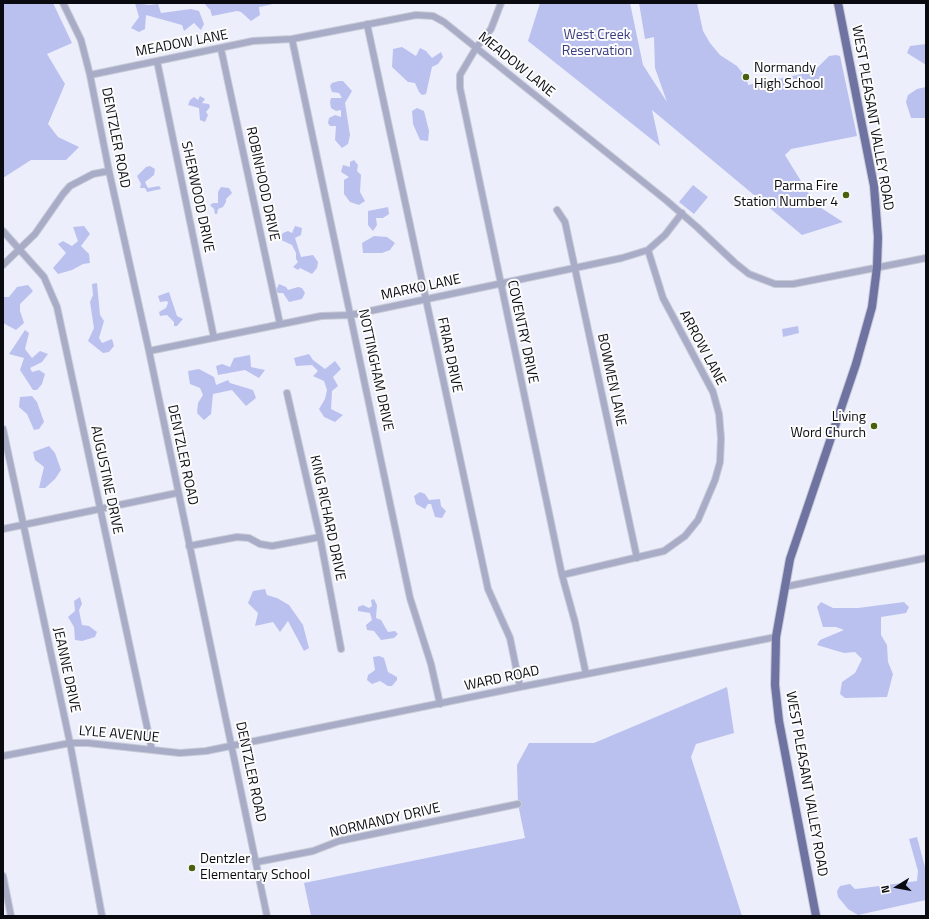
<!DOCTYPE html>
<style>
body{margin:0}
#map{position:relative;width:929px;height:919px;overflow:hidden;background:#eceefc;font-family:"Titillium Web",sans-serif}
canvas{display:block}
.frame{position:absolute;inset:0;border:4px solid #0a0b11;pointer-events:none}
.north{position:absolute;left:877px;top:867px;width:40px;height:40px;-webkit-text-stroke:3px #fcfcfc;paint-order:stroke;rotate:259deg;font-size:11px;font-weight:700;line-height:16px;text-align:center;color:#0a0b11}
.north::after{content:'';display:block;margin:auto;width:14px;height:18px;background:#0a0b11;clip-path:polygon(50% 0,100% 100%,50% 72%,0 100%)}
</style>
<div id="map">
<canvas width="929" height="919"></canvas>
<div class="frame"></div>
<div class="north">N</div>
</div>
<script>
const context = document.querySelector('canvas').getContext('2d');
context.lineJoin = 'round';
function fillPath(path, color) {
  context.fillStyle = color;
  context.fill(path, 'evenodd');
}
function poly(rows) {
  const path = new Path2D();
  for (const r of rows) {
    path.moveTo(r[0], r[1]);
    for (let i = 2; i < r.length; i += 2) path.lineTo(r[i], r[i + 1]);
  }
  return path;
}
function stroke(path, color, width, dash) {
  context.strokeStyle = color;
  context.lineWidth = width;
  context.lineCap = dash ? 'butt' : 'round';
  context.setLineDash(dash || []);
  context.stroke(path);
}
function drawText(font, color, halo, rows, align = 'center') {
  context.font = font + ' "Titillium Web",sans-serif';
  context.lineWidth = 4;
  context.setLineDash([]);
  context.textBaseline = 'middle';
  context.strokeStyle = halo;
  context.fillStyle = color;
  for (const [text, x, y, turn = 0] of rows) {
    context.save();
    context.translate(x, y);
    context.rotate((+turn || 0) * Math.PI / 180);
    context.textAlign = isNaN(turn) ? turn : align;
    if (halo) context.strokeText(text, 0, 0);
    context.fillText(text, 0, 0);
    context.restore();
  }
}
const green = poly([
 [3,3,53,3,72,43,47,54,65,84,48,124,58,137,79,147,66,160,31,160,3,178],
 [135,3,149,5,158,4,161,13,191,9,199,11,204,24,201,30,194,23,184,31,182,25,146,15,145,29,139,32,131,28,139,17],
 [204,3,278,3,259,7,260,15,251,21,241,12,237,11,212,16,210,9,209,9],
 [540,3,630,3,643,65,667,102,655,68,654,37,645,39,639,3,697,3,703,31,710,43,720,55,737,66,747,79,748,85,802,74,802,71,818,67,829,56,836,55,840,56,857,136,791,149,785,155,815,204,843,222,802,235,652,110,660,146,528,41],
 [926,44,926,65,907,53,910,46],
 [402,47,416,56,420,48,426,51,432,58,441,52,443,57,438,64,432,67,426,94,422,95,419,92,415,83,408,82,392,67,393,49],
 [339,81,343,81,352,91,345,103,350,135,348,144,342,148,335,140,336,126,330,126,328,123,329,118,335,115,341,117,341,110,336,111,331,108,330,102,331,98,342,98,339,93,332,92,330,86,332,83],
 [926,87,926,118,911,118,906,102,908,95,917,89],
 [200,96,205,99,202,103,209,104,210,107,206,112,208,115,205,122,200,120,199,108,188,105,190,100,194,97,198,100],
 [417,108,424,111,429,131,428,141,420,140,413,124,412,111],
 [354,160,358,165,357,171,361,175,360,192,365,201,359,205,350,202,344,194,344,180,349,177,341,172,343,165,350,167,350,162],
 [150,166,155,169,154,175,145,182,148,188,159,186,161,189,147,192,145,188,140,188,141,184,137,176,146,167],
 [693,185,708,197,694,214,679,202],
 [221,187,229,188,232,193,226,199,226,202,223,207,218,209,217,214,215,214,214,209,210,205,213,203,218,203,218,192],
 [388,207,389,214,383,218,376,218,377,225,373,231,368,225,368,211],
 [84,226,90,234,81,246,89,254,90,263,83,264,72,270,58,274,53,268,66,253,58,244,63,241,72,246,78,241,73,227],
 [295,226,302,228,301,235,295,238,301,257,313,255,318,262,317,268,312,274,300,268,298,270,293,267,298,262,296,259,296,253,292,245,279,239,283,233,288,231,292,233],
 [374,236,387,237,395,243,390,250,382,253,363,253,362,243],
 [97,283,100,315,104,321,99,338,102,343,112,339,114,346,109,352,103,353,88,341,94,328,90,302,93,295,92,284],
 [279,284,286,287,288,290,298,287,302,288,305,293,302,299,289,302,283,293,278,293,276,290],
 [28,285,33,291,20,304,20,311,24,323,16,330,3,323,3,297,9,297,17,287],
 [169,292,177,316,183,319,177,326,174,326,174,322,167,315,160,316,159,312,166,308,168,303,167,301,160,302,158,296],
 [798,326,799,333,783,337,782,329],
 [25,330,29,333,25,349,32,358,40,351,48,354,42,362,30,368,32,372,39,370,45,374,42,384,37,390,33,390,20,370,24,358,9,354],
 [309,354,313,360,325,369,335,361,341,369,333,377,338,386,332,391,331,409,343,415,335,422,324,417,319,409,325,399,327,390,324,381,313,376,318,371,312,365,296,366,294,358],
 [250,355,251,367,265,370,259,378,245,370,218,375,216,366,222,364,230,367,234,358],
 [199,369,214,377,216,385,228,380,230,383,253,390,256,398,246,406,232,390,213,394,211,414,204,420,197,413,198,403,203,395,200,388,190,384,188,371],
 [32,396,37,402,44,422,39,429,34,430,27,414,19,407,20,397],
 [49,446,55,453,61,470,55,479,45,488,39,488,44,467,35,460,33,452],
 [420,492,425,494,429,500,440,499,441,506,446,511,442,518,435,517,431,504,428,504,425,509,416,504,414,496],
 [265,589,267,595,277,598,289,605,303,625,309,648,304,651,288,621,280,632,273,622,255,626,258,613,248,603,253,591],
 [80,597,82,604,79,610,82,625,89,626,97,632,95,637,82,641,75,640,74,627,68,617,75,611,74,601],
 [374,599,377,605,376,618,381,620,388,632,395,631,398,634,394,638,381,640,374,631,367,630,366,625,372,620,370,613,358,611,358,607,363,605,369,608,372,606,371,600],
 [821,602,833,608,858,608,904,602,909,607,906,613,881,617,881,635,887,645,888,662,893,674,887,697,845,698,840,694,842,682,855,673,862,659,855,652,844,653,817,645,820,640,844,630,836,627,823,627,817,607],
 [379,656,384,658,388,672,397,677,397,680,392,686,388,686,380,681,372,684,367,680,368,675,375,670,373,657],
 [727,687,734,733,696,744,691,757,742,916,311,916,304,883,525,838,518,804,517,765,529,743,594,743],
 [917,837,926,871,926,900,858,915,848,909,838,897,837,891,840,886,850,884,855,889,864,888,917,881,918,871,909,839]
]);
const minor = poly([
 [63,3,81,40,90,75,109,171,149,351,267,916],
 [501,3,491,29,476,48,460,75,460,88,562,575,575,622,586,674],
 [367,24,488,589,510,638,520,687],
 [292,39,410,598,431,664,440,704],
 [221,49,280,324],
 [157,61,214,338],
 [90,75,253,41,292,39,416,15,433,16,444,22,667,201,697,227,734,262,749,274,775,284,793,284,926,258],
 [557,210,565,222,637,558],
 [3,231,44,277,57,307,152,750],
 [3,265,35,234,63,194,70,186,93,174,109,171],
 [149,351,321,316,351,315,622,258,648,250,665,235,682,213],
 [287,393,320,537,341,649],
 [3,429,70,743,102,916],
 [3,529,177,493],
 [189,546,237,537,249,538,260,544,272,546,320,537],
 [562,575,664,551,685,536,698,520,715,480,720,462,721,438,719,414,713,392,663,298,648,250],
 [784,587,926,558],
 [3,756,70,743,88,743,180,753,206,751,520,687,776,637],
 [257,862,313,851,339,841,518,804],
 [3,876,11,916]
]);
const major = poly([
 [816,916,779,721,775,685,776,637,790,559,856,364,872,307,877,267,878,237,874,186,838,3]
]);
const markers = [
 [746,77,4,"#49610d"],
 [846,195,4,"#49610d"],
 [874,426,4,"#49610d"],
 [192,868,4,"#49610d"]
];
const parkNames = [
 ["West Creek",597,36],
 ["Reservation",597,52]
];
const streetNames = [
 ["MEADOW LANE",182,44,-11],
 ["MEADOW LANE",516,65,39],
 ["WEST PLEASANT VALLEY ROAD",872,118,80],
 ["DENTZLER ROAD",115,138,79],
 ["ROBINHOOD DRIVE",262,184,78],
 ["SHERWOOD DRIVE",197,197,78],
 ["MARKO LANE",421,288,-12],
 ["COVENTRY DRIVE",522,332,78],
 ["ARROW LANE",702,348,62],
 ["FRIAR DRIVE",449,355,78],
 ["NOTTINGHAM DRIVE",375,370,78],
 ["BOWMEN LANE",611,380,78],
 ["DENTZLER ROAD",182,455,78],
 ["AUGUSTINE DRIVE",106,480,78],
 ["KING RICHARD DRIVE",327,518,78],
 ["JEANNE DRIVE",66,670,78],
 ["WARD ROAD",502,679,-12],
 ["LYLE AVENUE",119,735,5],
 ["DENTZLER ROAD",250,772,78],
 ["WEST PLEASANT VALLEY ROAD",806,784,80],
 ["NORMANDY DRIVE",385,821,-13]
];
const poiNames = [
 ["Normandy",754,69],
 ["High School",754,85],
 ["Parma Fire",838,187,"right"],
 ["Station Number 4",838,203,"right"],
 ["Living",866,418,"right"],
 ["Word Church",866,434,"right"],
 ["Dentzler",200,860],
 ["Elementary School",200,876]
];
fillPath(green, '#bbc1ee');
stroke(minor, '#c8cad6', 8);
stroke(major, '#c8cad6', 10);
stroke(minor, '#a8acc6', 6);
stroke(major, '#6e73a2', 8);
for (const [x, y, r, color] of markers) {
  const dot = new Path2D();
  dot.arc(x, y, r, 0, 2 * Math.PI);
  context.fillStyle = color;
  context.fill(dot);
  stroke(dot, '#fcfcfc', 1.5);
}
drawText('14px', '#3b3d82', '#fcfcfc', parkNames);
drawText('14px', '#0a0b11', '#fcfcfc', streetNames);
drawText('14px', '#0a0b11', '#fcfcfc', poiNames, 'left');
</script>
